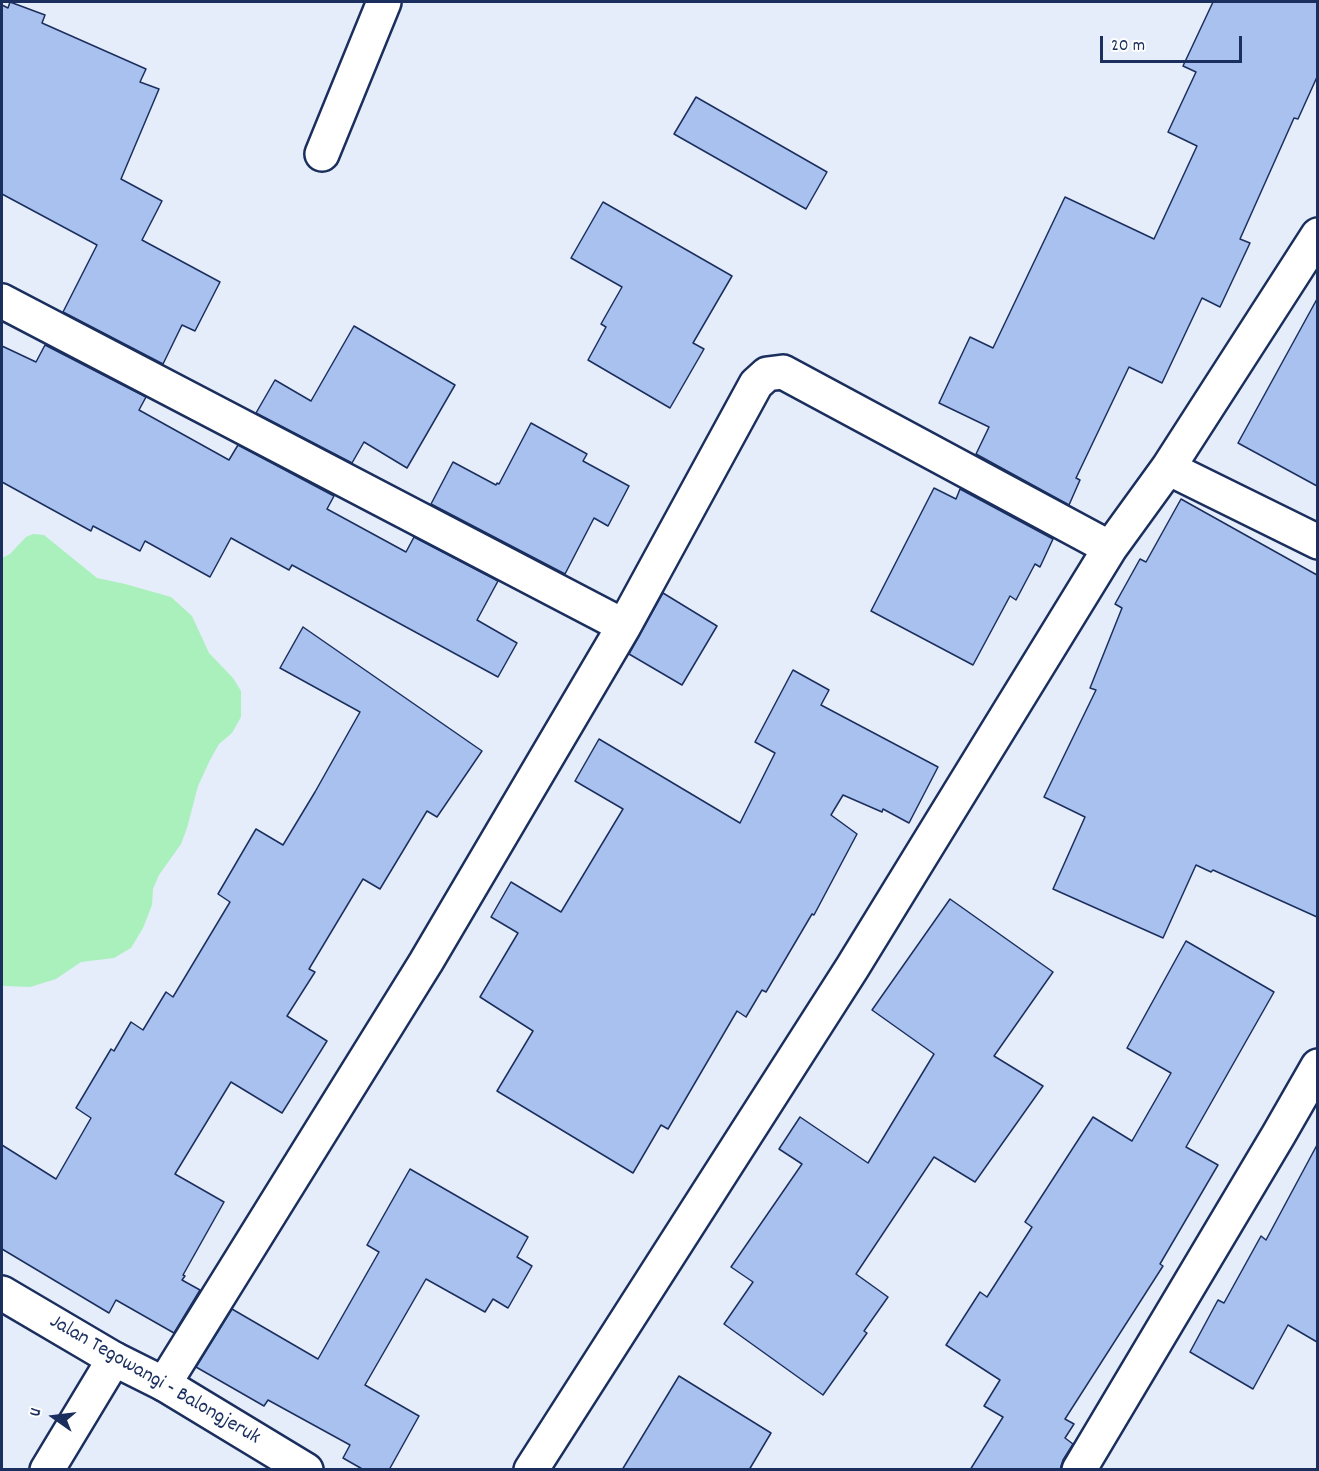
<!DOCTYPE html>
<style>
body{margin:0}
#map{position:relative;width:1319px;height:1471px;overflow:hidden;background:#e5ecfa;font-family:Dekko,sans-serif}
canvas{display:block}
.frame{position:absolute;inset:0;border:3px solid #1b2f5e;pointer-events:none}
.north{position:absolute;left:24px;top:1387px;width:60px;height:60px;-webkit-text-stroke:4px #fff;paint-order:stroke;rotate:284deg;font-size:16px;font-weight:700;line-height:24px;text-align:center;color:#1b2f5e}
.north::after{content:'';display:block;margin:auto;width:21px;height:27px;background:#1b2f5e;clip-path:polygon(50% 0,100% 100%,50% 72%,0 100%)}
.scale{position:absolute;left:1100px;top:36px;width:142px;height:27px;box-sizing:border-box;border:3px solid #1b2f5e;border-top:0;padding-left:8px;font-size:18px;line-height:21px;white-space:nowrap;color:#1b2f5e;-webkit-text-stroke:4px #fff;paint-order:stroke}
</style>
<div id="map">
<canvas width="1319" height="1471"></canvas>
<div class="frame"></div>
<div class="north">U</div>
<div class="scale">20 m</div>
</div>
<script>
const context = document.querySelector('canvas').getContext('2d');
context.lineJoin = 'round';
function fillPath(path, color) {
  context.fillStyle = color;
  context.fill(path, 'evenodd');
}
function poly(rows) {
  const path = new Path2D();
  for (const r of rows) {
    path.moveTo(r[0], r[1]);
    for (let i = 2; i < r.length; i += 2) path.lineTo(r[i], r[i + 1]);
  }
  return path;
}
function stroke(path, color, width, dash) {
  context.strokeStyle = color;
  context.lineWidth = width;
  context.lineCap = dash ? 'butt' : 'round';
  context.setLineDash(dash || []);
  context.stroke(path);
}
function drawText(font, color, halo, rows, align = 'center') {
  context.font = font + ' Dekko,sans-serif';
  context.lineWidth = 6;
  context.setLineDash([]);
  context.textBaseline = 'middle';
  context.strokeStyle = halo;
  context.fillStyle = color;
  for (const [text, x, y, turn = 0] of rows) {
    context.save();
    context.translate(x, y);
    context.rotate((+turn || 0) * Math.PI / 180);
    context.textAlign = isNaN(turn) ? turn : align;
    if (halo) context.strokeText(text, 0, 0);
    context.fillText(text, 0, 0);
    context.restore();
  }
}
const green = poly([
 [33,534,44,535,97,578,125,584,171,597,192,616,209,653,233,678,241,691,241,717,232,733,219,744,210,760,198,786,187,828,181,844,159,875,153,889,152,905,143,928,131,948,114,958,81,962,56,979,30,987,5,986,2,985,2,558,10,554,26,537]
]);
const building = poly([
 [10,2,45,15,42,23,146,69,140,82,159,89,121,179,162,201,142,240,220,282,195,331,182,325,163,364,63,312,97,245,2,194,2,5,8,8,10,2],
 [1213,2,1317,2,1317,77,1298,119,1294,118,1240,239,1250,243,1220,307,1202,298,1162,383,1129,367,1076,478,1080,480,1069,505,976,454,989,427,939,403,970,337,993,348,1065,197,1154,239,1197,146,1168,132,1196,72,1183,66,1213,2],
 [696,97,827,172,806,209,674,134,696,97],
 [603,202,732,276,693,343,704,349,670,408,588,360,606,327,601,324,622,287,571,258,603,202],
 [1317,299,1317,486,1238,443,1317,299],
 [354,326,455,385,407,468,364,442,352,463,256,413,275,380,311,401,354,326],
 [45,345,146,397,139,410,229,460,238,445,334,496,327,509,406,552,414,537,498,581,477,620,517,643,498,677,292,565,289,570,231,538,210,577,145,541,140,551,93,526,91,531,2,482,2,346,36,362,45,345],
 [531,423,587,454,583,461,629,486,608,526,594,518,565,574,431,504,453,462,496,485,497,483,499,484,531,423],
 [934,488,956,499,960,489,1053,539,1040,567,1035,564,1016,600,1010,596,973,665,871,611,934,488],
 [1181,499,1317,575,1317,917,1213,870,1211,872,1196,865,1163,938,1053,889,1085,817,1044,797,1096,690,1090,688,1122,608,1115,604,1140,559,1146,562,1181,499],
 [663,593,717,626,682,685,629,654,663,593],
 [303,627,482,751,437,817,427,811,380,889,363,879,309,969,315,972,287,1016,327,1041,282,1113,231,1082,175,1174,224,1202,183,1275,185,1276,182,1280,200,1290,174,1333,116,1300,109,1313,2,1249,2,1145,56,1179,91,1118,76,1108,111,1049,114,1051,131,1022,143,1030,166,992,173,997,230,902,218,894,256,829,283,845,315,792,360,712,280,668,303,627],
 [793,670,829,690,821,705,938,767,909,823,883,809,882,812,843,795,831,815,857,834,814,915,812,914,766,992,762,990,746,1017,737,1011,668,1129,661,1125,633,1173,497,1091,533,1031,480,997,518,933,491,917,511,882,561,912,623,809,575,781,599,739,740,823,775,753,755,742,793,670],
 [950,899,1053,972,994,1056,1043,1086,975,1182,934,1157,856,1274,888,1297,864,1331,867,1333,823,1395,724,1324,753,1282,731,1267,802,1164,779,1149,800,1117,868,1163,934,1054,872,1010,950,899],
 [1186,941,1274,992,1186,1147,1218,1165,1160,1264,1163,1266,1065,1419,1074,1424,1065,1438,1073,1444,1063,1460,1060,1470,970,1470,1003,1417,984,1406,1000,1380,946,1345,980,1292,987,1297,1032,1227,1025,1222,1093,1117,1132,1141,1171,1073,1127,1048,1186,941],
 [1317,1145,1317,1342,1288,1325,1253,1389,1190,1352,1218,1300,1224,1303,1261,1236,1266,1240,1317,1145],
 [410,1169,528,1237,517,1257,532,1266,508,1308,493,1299,485,1312,426,1279,365,1385,419,1416,389,1470,364,1470,343,1458,350,1445,268,1400,264,1406,196,1367,232,1309,318,1359,379,1252,367,1245,410,1169],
 [679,1376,771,1433,749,1470,622,1470,679,1376]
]);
const minor = poly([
 [322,154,384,2],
 [2,301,624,626],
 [1168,468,1318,542],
 [164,1384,426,962,624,626,756,384,767,374,783,372,1110,548],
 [47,1470,114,1359],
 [531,1470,852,968,1110,548,1168,468,1318,235],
 [1079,1470,1279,1134,1318,1066]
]);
const tertiary = poly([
 [2,1293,114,1359,164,1384,306,1470]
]);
const streetNames = [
 ["Jalan Tegowangi - Balongjeruk",154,1381,30]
];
fillPath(green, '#aaf0bc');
fillPath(building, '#a9c1ef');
stroke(building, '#1b2f5e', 1.5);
stroke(minor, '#1b2f5e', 38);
stroke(tertiary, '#1b2f5e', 38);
stroke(minor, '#fff', 33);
stroke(tertiary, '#fff', 33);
drawText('21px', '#1b2f5e', '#fff', streetNames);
</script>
